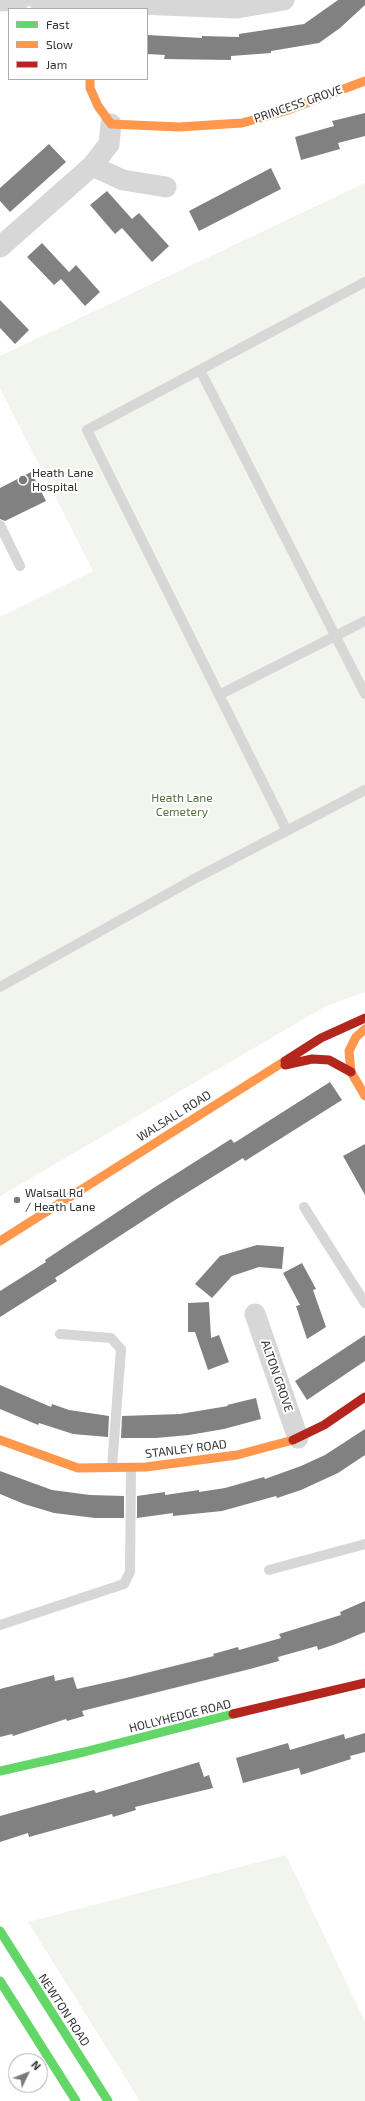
<!DOCTYPE html>
<style>
body{margin:0}
#map{position:relative;width:365px;height:2101px;overflow:hidden;background:#fff;font-family:"Exo 2",sans-serif}
canvas{display:block}
.legend{position:absolute;left:8px;top:8px;width:140px;height:72px;box-sizing:border-box;background:#fff;border:1px solid #adadad;margin:0;padding:5px 7px;list-style:none;font-size:12px;color:#333}
.legend li{display:flex;align-items:center;gap:8px;height:20px}
.legend b{width:20px;border:1px solid #adadad}
.north{position:absolute;left:8px;top:2053px;width:40px;height:40px;box-sizing:border-box;background:#fff;border:1px solid #adadad;border-radius:50%;rotate:47deg;font-size:11px;font-weight:700;line-height:16px;text-align:center;color:#333}
.north::after{content:'';display:block;margin:auto;width:14px;height:18px;background:#7a7a7a;clip-path:polygon(50% 0,100% 100%,50% 72%,0 100%)}
</style>
<div id="map">
<canvas width="365" height="2101"></canvas>
<ul class="legend">
<li><b style="height:5px;background:#63d668"></b>Fast</li>
<li><b style="height:5px;background:#ff974d"></b>Slow</li>
<li><b style="height:5px;background:#b3261e"></b>Jam</li>
</ul>
<div class="north">N</div>
</div>
<script>
const context = document.querySelector('canvas').getContext('2d');
context.lineJoin = 'round';
function fillPath(path, color) {
  context.fillStyle = color;
  context.fill(path, 'evenodd');
}
function poly(rows) {
  const path = new Path2D();
  for (const r of rows) {
    path.moveTo(r[0], r[1]);
    for (let i = 2; i < r.length; i += 2) path.lineTo(r[i], r[i + 1]);
  }
  return path;
}
function stroke(path, color, width, dash) {
  context.strokeStyle = color;
  context.lineWidth = width;
  context.lineCap = dash ? 'butt' : 'round';
  context.setLineDash(dash || []);
  context.stroke(path);
}
function drawText(font, color, halo, rows, align = 'center') {
  context.font = font + ' "Exo 2",sans-serif';
  context.lineWidth = 4;
  context.setLineDash([]);
  context.textBaseline = 'middle';
  context.strokeStyle = halo;
  context.fillStyle = color;
  for (const [text, x, y, turn = 0] of rows) {
    context.save();
    context.translate(x, y);
    context.rotate((+turn || 0) * Math.PI / 180);
    context.textAlign = isNaN(turn) ? turn : align;
    if (halo) context.strokeText(text, 0, 0);
    context.fillText(text, 0, 0);
    context.restore();
  }
}
const green = poly([
 [365,183,365,992,326,1006,0,1196,0,617,93,571,0,388,0,356],
 [286,1855,365,2022,365,2101,140,2101,28,1922]
]);
const building = poly([
 [338,0,365,0,365,5,340,28,319,43,271,51,271,53,231,56,231,60,164,59,165,55,147,54,147,35,202,38,202,36,239,37,239,34,304,24],
 [365,113,365,136,338,143,340,149,301,160,295,137,334,126,332,121],
 [49,144,66,162,10,212,0,201,0,188],
 [271,168,281,189,199,231,189,211],
 [107,191,132,219,139,213,169,246,152,262,122,228,115,234,90,205],
 [42,243,69,272,76,265,100,292,85,306,61,279,54,285,27,257],
 [0,300,29,330,15,344,0,328],
 [31,472,46,501,5,521,0,519,0,488],
 [330,1082,342,1100,245,1161,243,1158,172,1202,55,1278,57,1281,0,1317,0,1291,46,1262,45,1260,152,1189,231,1139,234,1143],
 [365,1144,365,1195,343,1156],
 [257,1245,284,1247,282,1269,259,1267,232,1276,212,1298,195,1284,220,1256],
 [302,1263,316,1289,313,1290,326,1327,307,1339,296,1306,300,1305,283,1273],
 [209,1302,211,1338,219,1335,229,1362,208,1370,195,1332,188,1332,188,1303],
 [365,1335,365,1361,307,1400,295,1381],
 [0,1385,51,1407,52,1404,69,1410,109,1416,108,1437,73,1434,39,1423,38,1425,0,1409],
 [256,1398,261,1419,224,1429,189,1435,156,1438,121,1438,122,1416,180,1414,228,1406,227,1405],
 [365,1429,365,1455,338,1473,301,1490,277,1498,276,1496,222,1511,173,1516,173,1513,137,1518,137,1496,165,1492,165,1495,199,1490,199,1492,225,1488,264,1477,265,1479,301,1466,325,1455],
 [0,1471,52,1490,90,1495,124,1496,124,1518,95,1518,54,1513,24,1504,0,1494],
 [365,1601,365,1632,336,1644,318,1650,317,1646,278,1657,279,1661,250,1669,82,1711,84,1716,67,1721,66,1719,13,1736,12,1734,0,1737,0,1689,54,1675,55,1681,73,1677,77,1689,126,1678,214,1656,213,1654,238,1647,239,1650,281,1638,279,1634,341,1615,340,1612],
 [365,1733,365,1752,350,1756,351,1759,301,1775,299,1768,243,1783,236,1758,288,1743,290,1750,344,1734,345,1739],
 [199,1762,204,1777,209,1775,213,1788,135,1807,136,1810,113,1817,112,1814,29,1837,28,1833,0,1842,0,1816,94,1790,96,1793]
]);
const lane = poly([
 [200,370,365,694],
 [0,525,20,566],
 [219,695,365,621],
 [287,831,87,430,365,282],
 [0,987,196,878,365,790],
 [304,1207,365,1303],
 [60,1334,111,1338,121,1349,112,1467],
 [269,1570,365,1544],
 [0,1625,124,1584,130,1572,131,1468]
]);
const street = poly([
 [38,0,237,8,284,0],
 [0,1,20,0],
 [92,166,123,180,166,187],
 [0,247,92,166,109,144,111,124],
 [255,1314,298,1438]
]);
const fast = poly([
 [0,1771,84,1752,233,1714],
 [0,1931,108,2101],
 [0,1981,76,2101]
]);
const slow = poly([
 [90,79,90,88,98,106,111,124,179,127,242,123,285,111,365,81],
 [365,1029,356,1037,349,1051,351,1072,365,1096],
 [0,1241,285,1061],
 [0,1440,78,1468,146,1467,237,1455,293,1440]
]);
const jam = poly([
 [285,1061,321,1038,365,1018],
 [285,1065,312,1059,329,1060,351,1072],
 [293,1440,324,1425,365,1397],
 [233,1714,365,1683]
]);
const markers = [
 [23,480,5,"#7a7a7a"],
 [17,1200,4,"#7a7a7a"]
];
const streetNames = [
 ["PRINCESS GROVE",298,104,-19],
 ["WALSALL ROAD",174,1116,-32],
 ["ALTON GROVE",277,1376,71],
 ["STANLEY ROAD",186,1449,-7],
 ["HOLLYHEDGE ROAD",180,1716,-14],
 ["NEWTON ROAD",64,2010,57]
];
const poiNames = [
 ["Heath Lane",32,473],
 ["Hospital",32,487],
 ["Walsall Rd",25,1193],
 ["/ Heath Lane",25,1207]
];
const parkNames = [
 ["Heath Lane",182,798],
 ["Cemetery",182,812]
];
fillPath(green, '#f1f5ed');
fillPath(building, '#818181');
stroke(lane, '#d7d7d7', 10);
stroke(street, '#d7d7d7', 21);
stroke(fast, '#63d668', 9);
stroke(slow, '#ff974d', 9);
stroke(jam, '#b3261e', 9);
for (const [x, y, r, color] of markers) {
  const dot = new Path2D();
  dot.arc(x, y, r, 0, 2 * Math.PI);
  context.fillStyle = color;
  context.fill(dot);
  stroke(dot, '#fff', 1.5);
}
drawText('12px', '#333', '#fff', streetNames);
drawText('12px', '#333', '#fff', poiNames, 'left');
drawText('12px', '#56703f', '#fff', parkNames);
</script>
